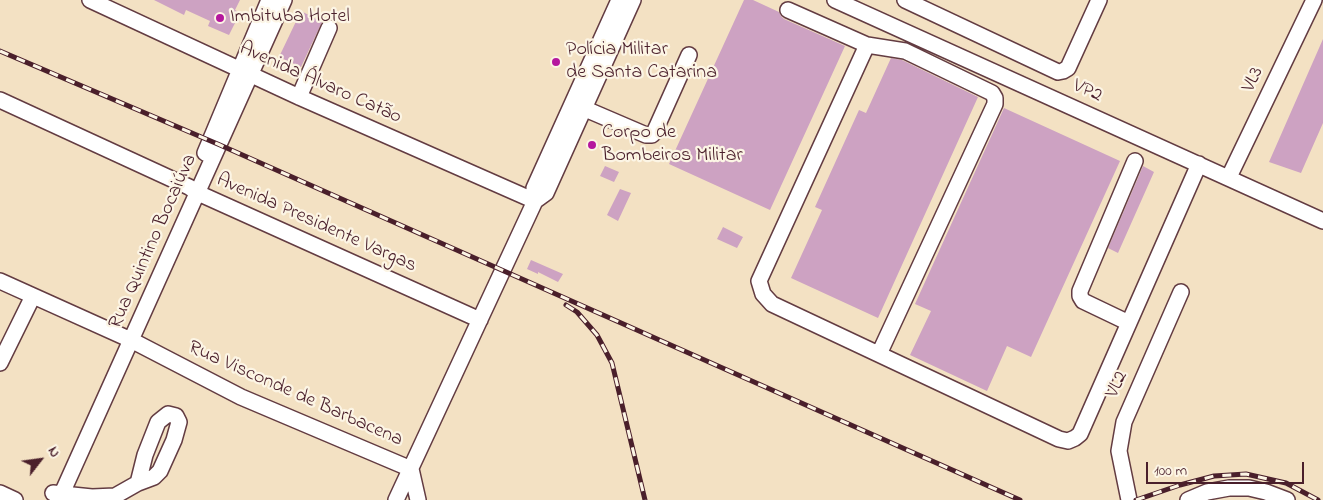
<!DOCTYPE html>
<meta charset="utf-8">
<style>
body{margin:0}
#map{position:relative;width:1323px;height:500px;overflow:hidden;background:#f3e1c3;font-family:"Indie Flower",sans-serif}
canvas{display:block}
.north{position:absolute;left:15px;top:435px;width:50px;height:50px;-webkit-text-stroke:4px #fcf5e5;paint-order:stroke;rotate:60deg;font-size:14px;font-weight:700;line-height:20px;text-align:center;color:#4a1f2b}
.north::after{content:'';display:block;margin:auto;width:18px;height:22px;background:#4a1f2b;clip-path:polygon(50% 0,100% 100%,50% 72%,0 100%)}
.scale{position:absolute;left:1146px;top:462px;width:158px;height:22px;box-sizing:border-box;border:2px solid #4a1f2b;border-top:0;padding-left:6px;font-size:15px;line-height:18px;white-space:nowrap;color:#4a1f2b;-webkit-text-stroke:4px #fcf5e5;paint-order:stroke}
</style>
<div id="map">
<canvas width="1323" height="500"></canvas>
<div class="north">N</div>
<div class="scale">100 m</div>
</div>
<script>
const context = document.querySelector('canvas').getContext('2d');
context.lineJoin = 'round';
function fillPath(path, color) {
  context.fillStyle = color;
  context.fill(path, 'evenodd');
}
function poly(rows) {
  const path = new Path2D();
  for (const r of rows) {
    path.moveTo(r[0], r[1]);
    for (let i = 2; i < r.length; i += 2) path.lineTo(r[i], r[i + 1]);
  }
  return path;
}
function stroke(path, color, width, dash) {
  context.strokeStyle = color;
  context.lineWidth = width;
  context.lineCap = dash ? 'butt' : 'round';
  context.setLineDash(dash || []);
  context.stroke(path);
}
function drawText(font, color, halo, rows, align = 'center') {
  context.font = font + ' "Indie Flower",sans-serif';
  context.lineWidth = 4.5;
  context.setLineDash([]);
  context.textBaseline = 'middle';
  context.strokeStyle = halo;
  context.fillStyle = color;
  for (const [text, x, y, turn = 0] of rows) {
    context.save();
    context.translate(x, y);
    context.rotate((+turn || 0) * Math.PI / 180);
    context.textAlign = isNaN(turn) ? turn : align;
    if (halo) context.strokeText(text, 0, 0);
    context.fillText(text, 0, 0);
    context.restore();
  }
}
const building = poly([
 [154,0,240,0,235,10,240,13,229,35,208,26,210,21,186,10,184,15],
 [744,0,753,0,779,12,781,16,784,19,845,46,770,210,669,164],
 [301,11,322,22,301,67,279,57],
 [1323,39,1323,123,1301,173,1269,162],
 [891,58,902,60,978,97,878,318,791,278,822,210,815,207,859,110,866,113],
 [1004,108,1120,161,1031,357,1007,346,987,391,910,355,931,311,915,304],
 [605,166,619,172,614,182,600,176],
 [1143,166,1154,172,1118,253,1108,248],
 [620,189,631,193,618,221,607,215],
 [723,227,743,237,737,248,717,239],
 [531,260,563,274,558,282,538,272,538,274,527,269]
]);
const minor = poly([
 [90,0,299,97,535,201],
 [835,0,1323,221],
 [905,0,1058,72,1063,71,1068,68,1099,0],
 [788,10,867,45,759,281,763,294,772,304,1059,439,1068,441,1075,438,1080,434,1199,164],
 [867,45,905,51,992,93,995,98,995,104,879,354],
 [299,97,329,28],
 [0,100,189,187,198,193,480,320],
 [576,105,646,135,652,135,654,133,689,55],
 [205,153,269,0],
 [1229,177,1314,0],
 [535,201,546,193,633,0],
 [0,281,131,340,241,397,411,469],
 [1129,323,1083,301,1080,296,1080,291,1135,161],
 [0,363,33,296],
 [411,469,418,500],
 [0,493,15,500],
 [53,493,92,497,115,496,138,483,154,477,160,471,174,440,179,422,176,416,168,414,158,422,145,455,138,483],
 [59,500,284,0],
 [396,500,535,201,534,188,619,0],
 [1129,500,1119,451,1124,422,1181,292],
 [1188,500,1207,492,1229,488,1249,488,1266,492,1287,500]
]);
const rail = poly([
 [0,51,220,145,1020,500],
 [566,305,577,312,597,335,612,363,645,500],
 [1136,500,1180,485,1214,476,1246,474,1286,483,1318,500]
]);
const markers = [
 [220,18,5,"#b5179e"],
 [556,62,5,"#b5179e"],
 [592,145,5,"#b5179e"]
];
const poiNames = [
 ["Imbituba Hotel",230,18],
 ["Polícia Militar",566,51],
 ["de Santa Catarina",566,74],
 ["Corpo de",602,134],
 ["Bombeiros Militar",602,157]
];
const streetNames = [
 ["VL3",1254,80,-65],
 ["Avenida Álvaro Catão",320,84,24],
 ["VP2",1087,92,24],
 ["Avenida Presidente Vargas",316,224,24],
 ["Rua Quintino Bocaiúva",154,242,-66],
 ["VL2",1118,385,-66],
 ["Rua Visconde de Barbacena",295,395,24]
];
fillPath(building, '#cda2c2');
stroke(minor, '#633c42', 18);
stroke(minor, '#fff', 15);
stroke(rail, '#4a1f2b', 5);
stroke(rail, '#fcf5e5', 3, [9]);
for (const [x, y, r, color] of markers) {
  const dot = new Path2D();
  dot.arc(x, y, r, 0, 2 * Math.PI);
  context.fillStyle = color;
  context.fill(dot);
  stroke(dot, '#fcf5e5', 2);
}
drawText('20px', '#4a1f2b', '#fcf5e5', poiNames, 'left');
drawText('20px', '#4a1f2b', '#fcf5e5', streetNames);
</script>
